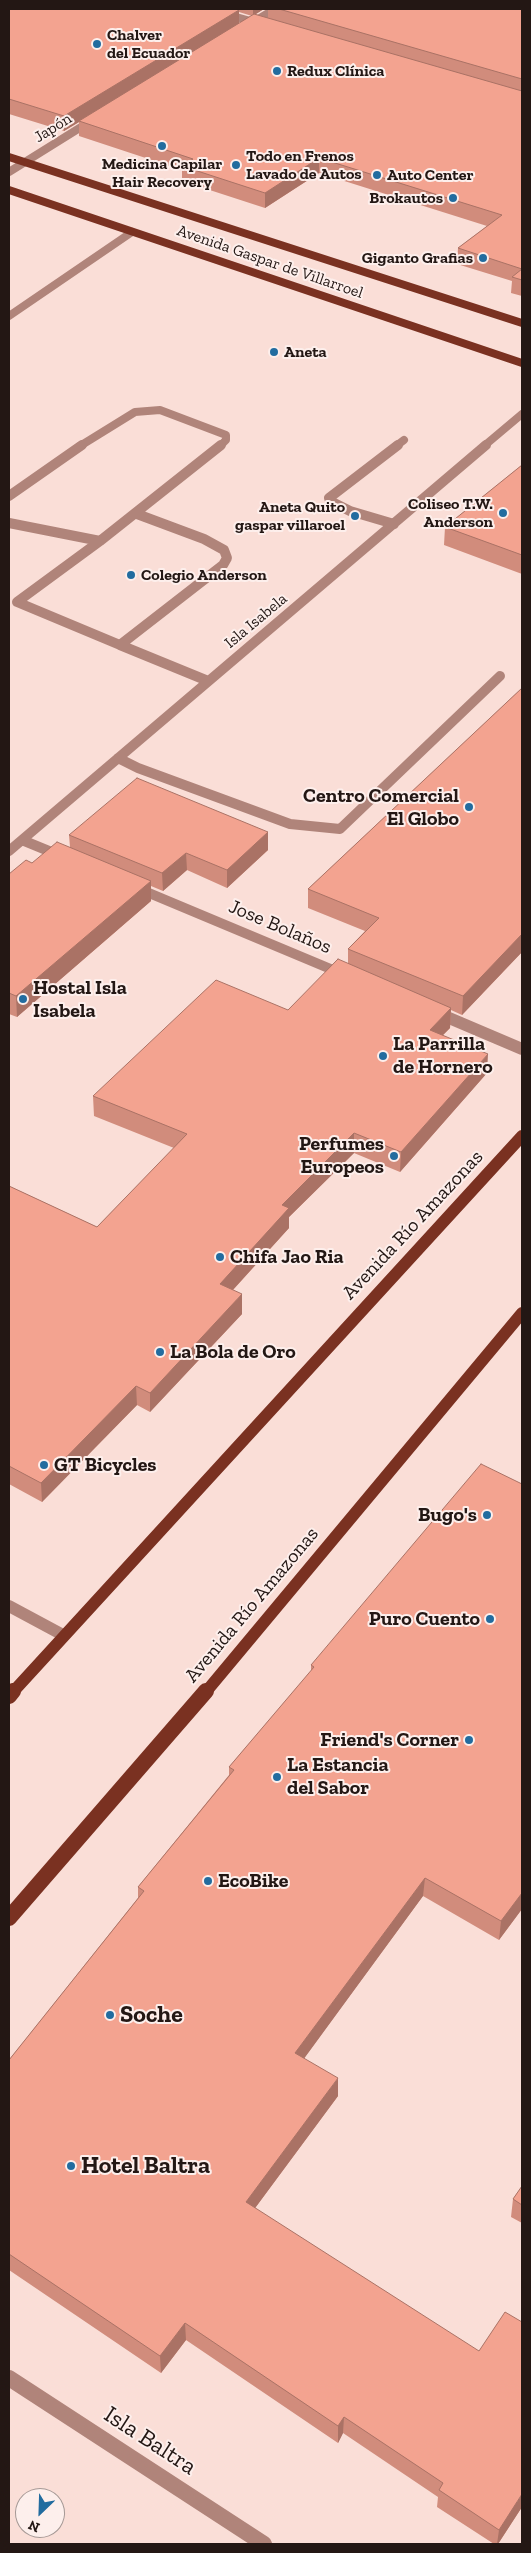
<!DOCTYPE html>
<meta charset="utf-8">
<style>
body{margin:0}
#map{position:relative;width:531px;height:2553px;overflow:hidden;background:#faded7;font-family:"Zilla Slab",serif}
canvas{display:block}
.frame{position:absolute;inset:0;border:10px solid #231714;pointer-events:none}
.north{position:absolute;left:15px;top:2488px;width:50px;height:50px;box-sizing:border-box;background:#fdefec;border:1px solid #a69996;border-radius:50%;rotate:204deg;font-size:14px;font-weight:700;line-height:20px;text-align:center;color:#231714}
.north::after{content:'';display:block;margin:auto;width:18px;height:22px;background:#226c9f;clip-path:polygon(50% 0,100% 100%,50% 72%,0 100%)}
</style>
<div id="map">
<canvas width="531" height="2553"></canvas>
<div class="frame"></div>
<div class="north">N</div>
</div>
<script>
const context = document.querySelector('canvas').getContext('2d');
context.lineJoin = 'round';
function poly(rows) {
  const path = new Path2D();
  for (const r of rows) {
    path.moveTo(r[0], r[1]);
    for (let i = 2; i < r.length; i += 2) path.lineTo(r[i], r[i + 1]);
  }
  return path;
}
function stroke(path, color, width, dash) {
  context.strokeStyle = color;
  context.lineWidth = width;
  context.lineCap = dash ? 'butt' : 'round';
  context.setLineDash(dash || []);
  context.stroke(path);
}
function fillPath(path, color) {
  context.fillStyle = color;
  context.fill(path, 'evenodd');
}
function drawText(font, color, halo, rows, align = 'center') {
  context.font = font + ' "Zilla Slab",serif';
  context.lineWidth = 4;
  context.setLineDash([]);
  context.textBaseline = 'middle';
  context.strokeStyle = halo;
  context.fillStyle = color;
  for (const [text, x, y, turn = 0] of rows) {
    context.save();
    context.translate(x, y);
    context.rotate((+turn || 0) * Math.PI / 180);
    context.textAlign = isNaN(turn) ? turn : align;
    if (halo) context.strokeText(text, 0, 0);
    context.fillText(text, 0, 0);
    context.restore();
  }
}
const minorFar3 = poly([
 [208,9,261,24],
 [250,24,275,9],
 [9,172,94,119],
 [9,316,132,232],
 [80,446,135,412,160,410,226,435,226,440,220,446],
 [396,446,404,440],
 [484,446,522,414]
]);
const minorFar2 = poly([
 [9,496,82,445],
 [9,523,100,541,221,445],
 [394,524,350,511,330,501,329,498,398,445],
 [100,541,17,602,120,645,223,565,227,558,224,550,204,539,137,514],
 [120,645,208,681],
 [118,758,138,768,290,824,340,829,500,676],
 [22,840,61,856],
 [9,851,486,445],
 [137,888,345,975]
]);
const minorFar1 = poly([
 [435,1012,522,1049],
 [9,1606,63,1635]
]);
const minor = poly([
 [9,2378,264,2544]
]);
const majorFar2 = poly([
 [9,157,522,323],
 [9,190,522,363]
]);
const majorFar1 = poly([
 [12,1693,522,1136],
 [205,1693,522,1313]
]);
const major = poly([
 [9,1696,13,1691],
 [9,1918,206,1691]
]);
const wall = poly([
 [9,9,264,9,255,14,268,18,268,9,522,9,522,296,511,293,512,281,457,264,458,248,487,226,319,173,265,208,182,181,182,170,79,136,79,122,64,131,9,114],
 [239,12,252,16,239,23],
 [522,465,522,574,444,545,445,527],
 [522,688,522,952,462,1015,451,1010,450,1028,443,1035,487,1073,400,1172,354,1153,289,1217,289,1228,233,1290,242,1314,150,1412,137,1405,42,1502,9,1484,9,1186,97,1227,174,1148,94,1116,93,1096,288,1010,348,964,348,949,365,931,308,908,308,889],
 [268,832,268,850,227,888,187,870,163,891,151,886,151,901,17,1017,9,1014,9,874,32,863,70,847,69,835],
 [522,1484,522,1909,499,1940,423,1896,304,2058,338,2096,255,2208,522,2507,498,2544,494,2544,437,2507,438,2497,343,2433,338,2443,186,2340,161,2373,9,2270,9,2060,138,1898,138,1887,229,1775,229,1767,311,1671,311,1665],
 [522,2186,522,2223,511,2217,513,2199]
]);
const shadedWall = poly([
 [253,9,264,9,253,16],
 [239,10,239,24,79,121,79,122,64,131,64,116],
 [319,158,319,173,265,208,265,193],
 [268,832,268,850,227,888,227,870],
 [186,853,187,870,163,891,162,873],
 [151,881,151,901,17,1017,16,996],
 [522,934,522,952,462,1015,463,996],
 [451,1008,450,1028,429,1049,430,1030],
 [488,1054,487,1073,400,1172,401,1152],
 [354,1133,354,1153,289,1217,289,1228,220,1304,220,1284,282,1205],
 [242,1294,242,1314,150,1412,150,1393],
 [136,1386,137,1405,42,1502,41,1483],
 [425,1878,423,1896,295,2071,295,2053],
 [522,1893,522,1909,499,1940,501,1921],
 [338,2078,338,2096,247,2219,246,2202],
 [185,2323,186,2340,161,2373,160,2356],
 [344,2417,343,2433,338,2443,338,2426],
 [522,2494,522,2507,498,2544,497,2544,499,2530]
]);
const building = poly([
 [9,9,236,9,239,10,64,116,9,99,9,9],
 [279,9,522,9,522,79,279,9],
 [254,14,522,91,522,269,458,248,502,215,319,158,265,193,182,166,193,159,79,121,254,14],
 [522,269,522,280,512,277,522,269],
 [522,465,522,555,445,527,522,465],
 [522,688,522,934,463,996,348,949,379,918,308,889,522,688],
 [137,778,268,832,227,870,186,853,162,873,69,835,137,778],
 [57,842,151,881,16,996,9,993,9,874,26,860,32,863,57,842],
 [338,959,451,1008,430,1030,488,1054,401,1152,354,1133,282,1205,289,1208,220,1284,242,1294,150,1393,136,1386,41,1483,9,1466,9,1186,97,1227,187,1134,93,1096,216,980,288,1010,338,959],
 [481,1464,522,1484,522,1893,501,1921,425,1878,295,2053,338,2078,246,2202,479,2351,505,2312,522,2322,522,2494,499,2530,439,2490,443,2483,344,2417,338,2426,185,2323,160,2356,9,2254,9,2060,144,1891,138,1887,234,1770,229,1767,314,1667,311,1665,481,1464],
 [522,2186,522,2205,513,2199,522,2186]
]);
const markers = [
 [97,44,5,"#226c9f"],
 [277,71,5,"#226c9f"],
 [162,146,5,"#226c9f"],
 [236,165,5,"#226c9f"],
 [377,175,5,"#226c9f"],
 [453,198,5,"#226c9f"],
 [483,258,5,"#226c9f"],
 [274,352,5,"#226c9f"],
 [503,513,5,"#226c9f"],
 [355,516,5,"#226c9f"],
 [131,575,5,"#226c9f"],
 [469,807,5,"#226c9f"],
 [23,999,5,"#226c9f"],
 [383,1056,5,"#226c9f"],
 [394,1156,5,"#226c9f"],
 [220,1257,5,"#226c9f"],
 [160,1352,5,"#226c9f"],
 [44,1465,5,"#226c9f"],
 [487,1515,5,"#226c9f"],
 [490,1619,5,"#226c9f"],
 [469,1740,5,"#226c9f"],
 [277,1777,5,"#226c9f"],
 [208,1881,5,"#226c9f"],
 [110,2015,5,"#226c9f"],
 [71,2166,5,"#226c9f"]
];
const farPoinames = [
 ["Chalver",107,35],
 ["del Ecuador",107,53],
 ["Redux Clínica",287,71],
 ["Todo en Frenos",246,156],
 ["Lavado de Autos",246,174],
 ["Medicina Capilar",162,164,"center"],
 ["Hair Recovery",162,182,"center"],
 ["Auto Center",387,175],
 ["Brokautos",443,198,"right"],
 ["Giganto Grafias",473,258,"right"],
 ["Aneta",284,352],
 ["Coliseo T.W.",493,504,"right"],
 ["Anderson",493,522,"right"],
 ["Aneta Quito",345,507,"right"],
 ["gaspar villaroel",345,525,"right"],
 ["Colegio Anderson",141,575]
];
const farStreetnames = [
 ["Japón",53,128,-32],
 ["Avenida Gaspar de Villarroel",270,262,19],
 ["Isla Isabela",256,621,-40]
];
const poiNames = [
 ["Centro Comercial",459,796,"right"],
 ["El Globo",459,819,"right"],
 ["Hostal Isla",33,988],
 ["Isabela",33,1011],
 ["La Parrilla",393,1044],
 ["de Hornero",393,1067],
 ["Perfumes",384,1144,"right"],
 ["Europeos",384,1167,"right"],
 ["Chifa Jao Ria",230,1257],
 ["La Bola de Oro",170,1352],
 ["GT Bicycles",54,1465],
 ["Bugo's",477,1515,"right"],
 ["Puro Cuento",480,1619,"right"],
 ["Friend's Corner",459,1740,"right"],
 ["La Estancia",287,1765],
 ["del Sabor",287,1788],
 ["EcoBike",218,1881]
];
const streetNames = [
 ["Jose Bolaños",280,927,23],
 ["Avenida Río Amazonas",413,1225,-47],
 ["Avenida Río Amazonas",252,1605,-50]
];
const nearPoinames = [
 ["Soche",120,2015],
 ["Hotel Baltra",81,2166]
];
const nearStreetnames = [
 ["Isla Baltra",150,2441,33]
];
stroke(minorFar3, '#b0847a', 8);
stroke(minorFar2, '#b0847a', 10);
stroke(minorFar1, '#b0847a', 12);
stroke(minor, '#b0847a', 16);
stroke(majorFar2, '#7a3121', 8);
stroke(majorFar1, '#7a3121', 12);
stroke(major, '#7a3121', 16);
fillPath(wall, '#d18c7c');
fillPath(shadedWall, '#aa7265');
fillPath(building, '#f3a390');
stroke(building, '#aa7265', 1);
for (const [x, y, r, color] of markers) {
  const dot = new Path2D();
  dot.arc(x, y, r, 0, 2 * Math.PI);
  context.fillStyle = color;
  context.fill(dot);
  stroke(dot, '#fdefec', 2);
}
drawText('bold 16px', '#231714', '#fdefec', farPoinames, 'left');
drawText('16px', '#231714', '#fdefec', farStreetnames);
drawText('bold 20px', '#231714', '#fdefec', poiNames, 'left');
drawText('20px', '#231714', '#fdefec', streetNames);
drawText('bold 24px', '#231714', '#fdefec', nearPoinames, 'left');
drawText('24px', '#231714', '#fdefec', nearStreetnames);
</script>
